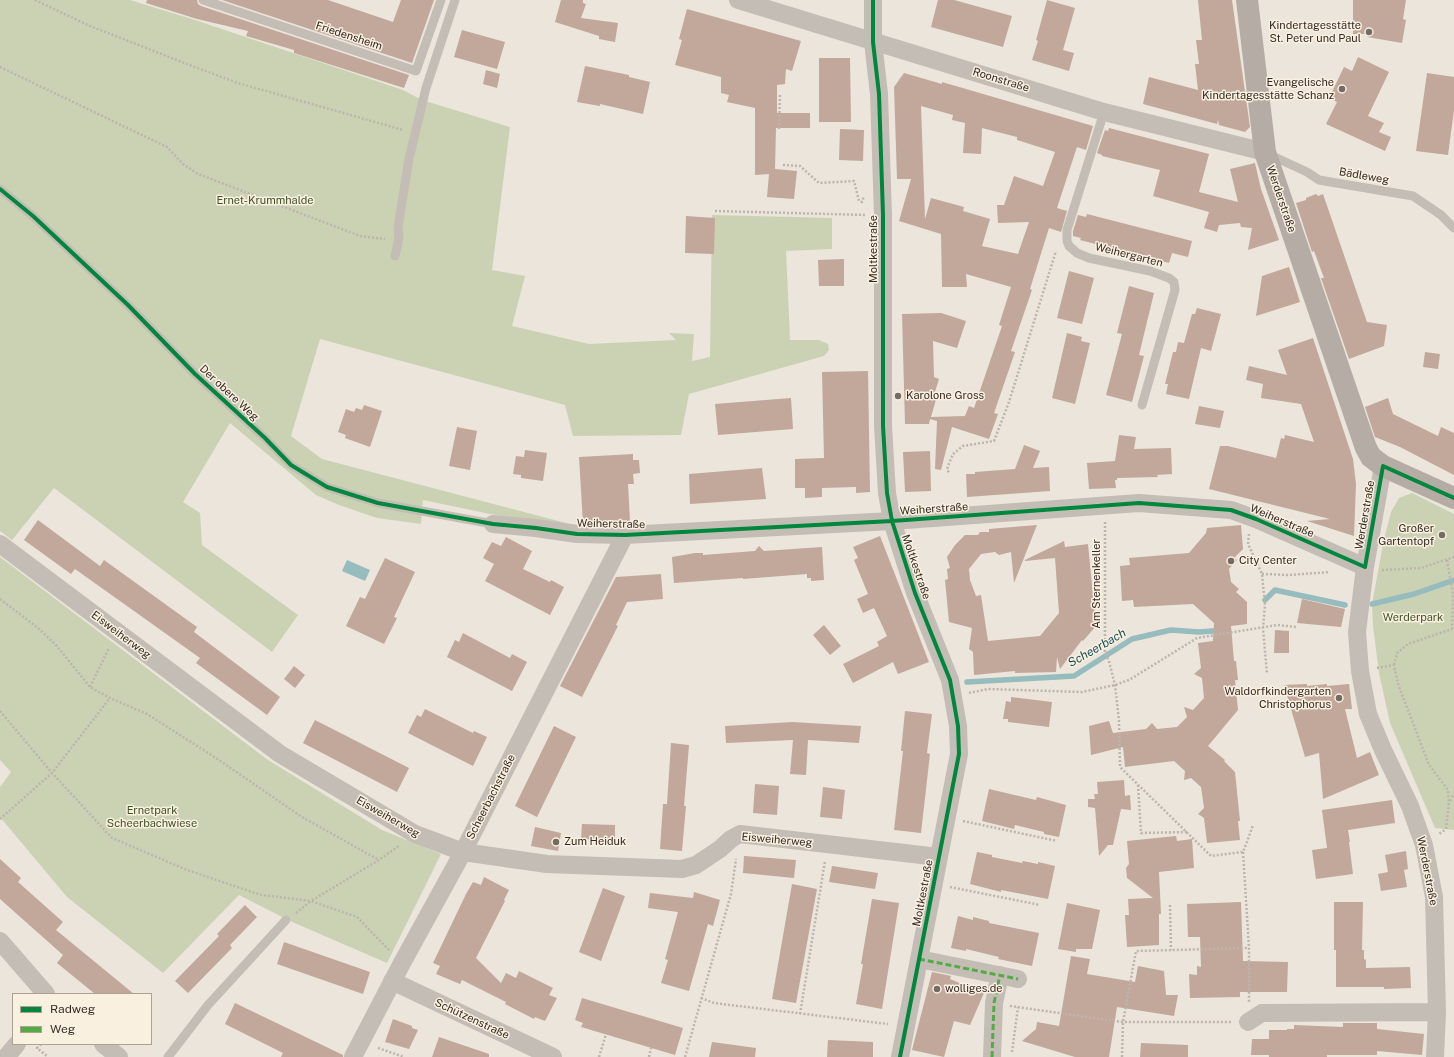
<!DOCTYPE html>
<meta charset="utf-8">
<style>
body{margin:0}
#map{position:relative;width:1454px;height:1057px;overflow:hidden;background:#ebe5db;font-family:"Public Sans",sans-serif}
canvas{display:block}
.legend{position:absolute;left:12px;top:993px;width:140px;height:52px;box-sizing:border-box;background:#faf0e0;border:1px solid #aba195;margin:0;padding:5px 7px;list-style:none;font-size:12px;color:#342a24}
.legend li{display:flex;align-items:center;gap:8px;height:20px}
.legend b{width:20px;border:1px solid #aba195}
</style>
<div id="map">
<canvas width="1454" height="1057"></canvas>
<ul class="legend">
<li><b style="height:5px;background:#00873e"></b>Radweg</li>
<li><b style="height:5px;background:#54ab44"></b>Weg</li>
</ul>
</div>
<script>
const context = document.querySelector('canvas').getContext('2d');
context.lineJoin = 'round';
function fillPath(path, color) {
  context.fillStyle = color;
  context.fill(path, 'evenodd');
}
function poly(rows) {
  const path = new Path2D();
  for (const r of rows) {
    path.moveTo(r[0], r[1]);
    for (let i = 2; i < r.length; i += 2) path.lineTo(r[i], r[i + 1]);
  }
  return path;
}
function stroke(path, color, width, dash) {
  context.strokeStyle = color;
  context.lineWidth = width;
  context.lineCap = dash ? 'butt' : 'round';
  context.setLineDash(dash || []);
  context.stroke(path);
}
function drawText(font, color, halo, rows, align = 'center') {
  context.font = font + ' "Public Sans",sans-serif';
  context.lineWidth = 3;
  context.setLineDash([]);
  context.textBaseline = 'middle';
  context.strokeStyle = halo;
  context.fillStyle = color;
  for (const [text, x, y, turn = 0] of rows) {
    context.save();
    context.translate(x, y);
    context.rotate((+turn || 0) * Math.PI / 180);
    context.textAlign = isNaN(turn) ? turn : align;
    if (halo) context.strokeText(text, 0, 0);
    context.fillText(text, 0, 0);
    context.restore();
  }
}
const green = poly([
 [0,0,130,0,195,20,403,90,422,100,510,127,492,270,525,276,512,326,589,344,676,340,669,333,694,334,692,361,710,357,712,215,832,218,832,249,786,251,790,340,819,340,828,344,829,350,824,356,689,394,681,435,573,436,565,405,320,339,291,436,322,459,566,523,564,525,490,514,423,500,421,524,377,518,339,505,316,495,230,423,183,502,200,513,202,545,298,615,272,652,54,488,12,540,0,531],
 [1412,493,1454,514,1454,830,1435,828,1390,723,1379,673,1373,626,1372,604,1384,539,1391,512,1399,498],
 [0,557,268,760,382,830,441,854,387,963,290,921,239,895,163,973,67,897,0,817,0,787,11,772,0,760]
]);
const water = poly([
 [347,560,370,570,365,581,342,571]
]);
const stream = poly([
 [1265,600,1275,590,1345,605],
 [1372,604,1414,594,1454,580],
 [967,682,1074,676,1132,639,1171,630,1199,632,1213,631]
]);
const building = poly([
 [147,0,197,0,198,4,201,6,409,75,404,88,294,53,294,50,246,36,248,31,197,19,146,3],
 [222,0,328,0,393,22,401,0,434,0,412,63],
 [561,0,583,0,583,3,586,4,581,18,618,23,615,42,599,39,599,36,555,22],
 [938,0,954,0,1012,16,1003,47,931,27],
 [1047,0,1075,8,1063,50,1074,53,1069,71,1032,60,1038,41,1036,40],
 [1198,0,1232,0,1250,127,1245,132,1219,125,1218,120,1217,124,1143,104,1149,77,1198,90,1195,64,1199,64,1196,40,1202,40],
 [1353,0,1406,0,1403,19,1406,20,1402,43,1367,37,1369,34,1353,34],
 [687,9,801,41,792,71,786,69,785,84,777,85,777,113,810,113,810,128,776,128,775,169,797,171,794,199,767,197,769,174,755,175,755,108,727,102,729,95,721,93,721,77,675,65,682,40,679,39],
 [462,30,505,42,497,69,454,57],
 [1358,57,1389,72,1368,116,1384,123,1379,132,1391,137,1385,151,1326,124,1337,102,1329,98,1344,67,1352,71],
 [819,58,850,58,851,122,819,122],
 [585,66,629,75,629,77,650,82,643,114,600,104,600,106,577,102],
 [486,70,500,74,497,88,483,84],
 [904,73,942,84,942,82,1093,126,1086,150,1077,147,1057,208,1067,211,1061,232,1049,228,1030,289,1032,290,1011,351,1015,352,994,413,998,414,989,439,952,427,941,470,935,469,937,421,930,419,929,424,905,424,902,314,941,313,966,321,957,348,933,341,934,377,939,379,934,395,937,396,931,417,965,416,969,406,974,408,1002,326,999,325,1011,287,966,274,967,287,942,287,941,234,899,221,911,179,897,179,894,87],
 [921,106,953,115,952,120,965,123,963,153,981,154,982,128,1017,137,1017,140,1055,152,1043,186,1014,176,1004,205,997,205,998,223,1029,222,1018,254,982,246,990,219,963,211,964,207,931,198,925,219],
 [1427,73,1454,77,1454,110,1448,155,1416,151],
 [1109,128,1209,154,1199,192,1238,202,1230,169,1255,163,1261,189,1279,240,1248,250,1252,228,1241,227,1240,223,1219,225,1217,232,1204,228,1209,212,1153,196,1160,170,1102,156,1102,155,1097,153,1105,130,1108,131],
 [840,129,864,130,863,161,839,160],
 [1316,194,1318,196,1323,194,1367,322,1387,325,1384,346,1349,359,1321,278,1324,278,1314,251,1312,252,1296,203,1306,200,1306,198],
 [1087,214,1192,241,1188,257,1172,253,1169,263,1080,240,1081,238,1073,236,1073,231,1078,215,1086,217],
 [686,216,715,218,714,254,685,253],
 [844,259,844,286,819,286,818,260],
 [1289,267,1300,302,1256,316,1262,276],
 [1069,271,1094,278,1082,324,1057,318],
 [1129,286,1154,293,1139,355,1144,356,1132,402,1106,395,1122,334,1117,333],
 [1197,308,1221,314,1211,351,1201,348,1189,399,1166,394,1168,384,1165,384,1173,352,1176,352,1178,342,1184,343,1192,314,1195,314],
 [1067,333,1082,337,1081,341,1090,343,1075,404,1052,398],
 [1313,338,1353,459,1356,484,1354,536,1307,521,1330,519,1209,489,1220,446,1228,446,1276,458,1281,438,1284,439,1285,435,1314,442,1301,404,1261,398,1263,384,1246,380,1249,366,1287,375,1278,350],
 [1425,352,1440,354,1438,369,1423,367],
 [868,371,870,492,856,493,856,487,822,488,822,497,805,498,805,488,795,488,795,459,824,458,822,372],
 [791,398,793,429,718,435,715,404],
 [1388,398,1393,414,1438,436,1441,427,1454,433,1454,475,1400,447,1375,437,1365,407],
 [364,405,382,411,370,447,345,438,346,435,338,432,346,409,354,412,356,408,362,410],
 [1199,406,1224,411,1220,428,1195,424],
 [457,427,477,431,470,470,449,466],
 [1119,435,1136,437,1134,449,1171,448,1172,474,1157,475,1158,477,1117,478,1117,480,1115,480,1116,488,1089,489,1087,463,1115,461],
 [1024,445,1040,451,1033,468,1049,467,1050,491,967,497,966,474,975,474,975,472,1015,469],
 [525,450,547,453,543,481,521,478,521,475,513,474,516,456,524,457],
 [930,451,931,491,905,492,903,452],
 [633,454,633,460,639,460,640,473,633,474,634,484,628,484,630,521,583,524,579,457],
 [762,468,766,499,690,504,689,474],
 [38,520,100,566,104,560,197,627,194,632,280,697,267,715,196,663,200,658,75,569,71,574,24,540],
 [1037,525,1014,583,1011,552,999,555,995,552,981,554,969,569,970,580,976,596,981,595,988,641,1040,636,1059,613,1055,558,1025,561,1025,560,1064,541,1065,547,1088,544,1096,626,1083,641,1082,640,1060,669,1057,657,1056,672,1015,673,1015,671,974,675,973,652,969,649,972,628,949,622,945,580,948,579,947,569,950,568,947,557,955,545,965,535,978,535,980,532,989,532,989,529],
 [1241,525,1243,549,1234,558,1237,560,1229,569,1231,582,1239,589,1236,592,1247,602,1247,624,1231,626,1234,661,1236,661,1238,680,1235,680,1238,710,1208,746,1225,760,1224,761,1235,772,1240,821,1238,821,1240,840,1207,843,1204,818,1198,814,1204,808,1201,787,1191,778,1184,780,1185,771,1174,761,1125,767,1123,747,1091,755,1089,726,1109,721,1113,733,1146,729,1152,723,1157,729,1177,727,1187,717,1184,707,1193,710,1204,698,1202,678,1194,674,1201,668,1198,643,1213,641,1214,623,1193,604,1134,607,1133,600,1122,601,1120,566,1130,565,1129,558,1189,553,1206,533,1207,528],
 [880,536,929,662,898,674,893,662,853,683,843,664,879,646,877,642,887,636,874,608,863,613,857,599,868,594,854,560,858,558,853,547],
 [506,537,532,551,523,569,550,582,551,580,564,587,550,615,485,581,494,564,483,558,492,542,501,546],
 [759,546,764,551,822,547,824,580,811,581,811,578,807,578,807,574,743,579,743,578,674,583,672,557,695,553,703,553,703,555,755,551],
 [385,558,415,572,394,617,397,618,384,644,346,626,360,597,365,599],
 [661,574,663,599,627,602,616,625,618,626,582,697,560,686,616,577],
 [1302,599,1345,609,1341,627,1297,623],
 [824,625,841,646,830,655,813,635],
 [1275,630,1289,631,1289,653,1274,653],
 [463,633,510,658,512,654,527,662,512,691,447,657,455,640,459,642],
 [294,666,305,675,295,688,284,679],
 [1307,684,1307,686,1327,684,1327,686,1349,684,1352,709,1345,709,1357,758,1370,752,1379,775,1323,799,1319,753,1305,757,1284,685],
 [1011,697,1052,702,1049,727,1008,722,1008,719,1003,719,1006,701,1011,702],
 [425,709,473,733,474,731,487,737,473,766,408,733,417,715,421,717],
 [905,711,932,714,927,753,930,754,921,833,894,830,903,751,901,751],
 [315,720,409,768,397,792,303,743],
 [792,722,861,726,859,743,808,740,806,775,790,774,793,740,726,743,725,726],
 [554,726,576,737,537,817,515,806],
 [671,743,689,745,684,806,686,806,682,851,660,849,663,804,667,804],
 [1124,780,1125,796,1130,795,1131,810,1121,809,1113,845,1108,845,1099,856,1095,808,1088,807,1088,799,1095,799,1094,794,1098,794,1097,782],
 [755,784,779,786,777,815,753,813],
 [823,787,845,790,842,819,820,817],
 [989,789,1036,800,1037,797,1066,805,1059,837,1044,834,1044,832,1015,825,1014,829,982,821],
 [1392,800,1395,823,1348,830,1350,842,1349,842,1353,874,1316,879,1312,850,1327,848,1322,810],
 [582,824,615,825,615,840,581,839],
 [535,827,561,833,558,851,531,846],
 [1176,836,1177,841,1192,839,1194,868,1159,872,1161,914,1159,914,1159,945,1127,947,1125,915,1129,915,1128,899,1153,898,1127,878,1126,868,1129,864,1127,841],
 [1406,851,1408,869,1404,870,1407,887,1381,891,1378,874,1388,872,1385,855],
 [977,852,992,855,992,857,1022,863,1023,861,1038,864,1038,862,1055,866,1048,899,1001,890,1001,892,970,884],
 [744,856,796,860,794,878,743,873],
 [0,859,21,878,18,882,63,922,56,930,134,994,95,994,57,963,63,955,0,899],
 [832,866,878,873,875,889,829,882],
 [484,877,509,890,504,900,505,901,476,958,501,983,506,973,516,978,519,971,553,988,549,995,557,998,545,1021,535,1017,534,1019,505,1004,506,1002,462,980,460,984,436,974,440,966,433,963,466,894,473,882,481,885],
 [792,884,817,889,796,1003,772,999],
 [603,888,625,896,601,961,579,952],
 [694,892,720,900,713,926,708,924,689,991,661,983,668,960,665,959,678,912,648,908,650,893,693,898],
 [872,899,899,903,882,1009,856,1004,863,964,861,964],
 [1241,902,1243,961,1288,962,1287,992,1240,992,1240,997,1190,998,1189,974,1197,975,1197,966,1201,967,1200,937,1188,937,1187,904],
 [1334,902,1363,902,1362,950,1364,950,1364,959,1366,960,1366,968,1410,967,1411,988,1384,989,1384,987,1336,987,1336,950,1334,950],
 [1067,903,1100,910,1092,949,1076,949,1076,952,1058,949],
 [245,905,257,917,230,945,232,948,188,993,175,981,219,936,217,934],
 [958,916,973,920,973,917,989,921,989,923,1039,933,1032,966,998,959,999,957,966,949,966,951,951,948],
 [284,942,370,972,363,994,277,964],
 [1071,956,1090,959,1087,974,1135,982,1138,966,1164,971,1166,995,1178,995,1174,1016,1117,1007,1109,1057,1075,1057,1022,1041,1036,1029,1037,1022,1059,1026],
 [932,972,951,976,950,979,984,993,970,1025,954,1021,944,1057,912,1050],
 [582,998,683,1028,675,1055,581,1027,583,1023,575,1020],
 [235,1003,343,1055,343,1057,281,1057,283,1053,225,1024],
 [393,1019,412,1026,412,1028,418,1030,409,1049,385,1042],
 [1343,1023,1377,1023,1377,1029,1424,1034,1422,1055,1377,1051,1377,1055,1327,1055,1327,1057,1269,1057,1269,1055,1251,1055,1252,1039,1269,1039,1269,1030,1287,1030,1287,1029,1294,1029,1294,1025,1343,1027],
 [439,1037,489,1054,489,1057,432,1057],
 [828,1040,873,1042,873,1057,827,1057],
 [712,1042,756,1048,755,1057,709,1057],
 [1141,1043,1188,1045,1188,1057,1140,1057]
]);
const path = poly([
 [35,0,90,26,192,66,238,83,403,130],
 [0,67,167,147,183,164,198,174,360,236,385,239],
 [779,129,780,94],
 [783,165,800,166,819,183,854,181,859,201,862,202,864,196],
 [715,211,866,215],
 [949,472,947,470,948,466,953,454,963,446,994,441,1009,402,1056,251],
 [1105,522,1105,653,1109,661,1115,685,1119,721,1120,767,1211,856,1243,852,1247,842,1253,825],
 [1249,534,1248,544,1262,574,1265,605,1263,628,1267,674],
 [1447,560,1453,594,1452,629,1454,629],
 [1382,570,1421,568,1454,557],
 [1262,574,1289,575,1330,572],
 [0,599,38,628,56,645,90,687,110,698,147,714,216,758,302,817,379,860],
 [1394,665,1397,653,1408,644,1452,629],
 [1377,668,1394,665,1398,684,1429,765,1448,790,1449,803,1446,829,1439,834],
 [90,687,109,648],
 [969,693,988,689,1082,692,1115,685,1129,680,1197,638,1277,625,1297,627],
 [0,711,52,773,112,838,187,870,261,895,311,901],
 [1138,785,1141,833,1187,832],
 [1450,801,1454,793],
 [0,819,52,773,110,698],
 [963,821,1057,841],
 [1243,852,1249,948,1249,1002],
 [950,887,1040,905],
 [1170,905,1171,950],
 [296,913,311,901],
 [389,950,357,917,311,901,379,860,400,845],
 [701,998,714,1003,888,1024],
 [1010,1006,1123,1022,1232,1022],
 [800,1014,825,861],
 [41,1044,37,1048,48,1057],
 [378,1048,404,1057],
 [1012,1052,1018,1007],
 [599,1057,606,1034],
 [649,1057,651,1048],
 [685,1057,731,894,736,859],
 [1122,1057,1123,1022,1136,951,1249,948]
]);
const lane = poly([
 [203,0,416,71,441,0],
 [1104,112,1067,230,1067,241,1069,246,1077,253,1089,258,1150,271,1169,278,1174,282,1175,290,1142,405],
 [1268,154,1307,172,1319,180,1413,196,1441,215,1454,228],
 [0,189,33,216,128,305,195,374,265,438,291,465,327,487,378,503,493,524],
 [395,256,399,238,398,227,409,159,426,88,455,0],
 [168,1057,208,1005,286,920]
]);
const street = poly([
 [738,0,1104,112,1265,152],
 [873,0,873,42,879,94,883,215,883,426,887,493,892,521,915,593,950,680,958,726,959,754,900,1057],
 [1383,466,1365,567,1357,632,1360,671,1368,714,1383,750,1410,806,1424,845,1434,897,1437,1012,1435,1057],
 [493,524,536,528,577,534,625,535,892,521,1139,503,1231,510,1256,519,1365,567],
 [0,544,280,754,415,834,463,852,547,864,682,869,696,865,720,849,731,839,740,834,939,857],
 [0,941,46,994],
 [919,959,1018,979],
 [392,981,553,1057],
 [1248,1022,1262,1013,1437,1012],
 [103,1044,119,1057],
 [6,1057,17,1044],
 [353,1057,402,963,463,852,625,535],
 [992,1057,994,1003,1000,975]
]);
const secondary = poly([
 [1247,0,1265,152,1366,448,1371,457,1383,466,1454,498]
]);
const quiet = poly([
 [919,959,1018,979],
 [992,1057,994,1003,1000,975]
]);
const cycleway = poly([
 [873,0,873,42,879,94,883,215,883,426,887,493,892,521,915,593,950,680,958,726,959,754,900,1057],
 [0,189,33,216,128,305,195,374,265,438,291,465,327,487,378,503,493,524,536,528,577,534,625,535,892,521,1139,503,1231,510,1256,519,1365,567,1383,466,1454,498]
]);
const markers = [
 [1369,32,4,"#746b64"],
 [1342,89,4,"#746b64"],
 [898,396,4,"#746b64"],
 [1442,535,4,"#746b64"],
 [1231,561,4,"#746b64"],
 [1339,698,4,"#746b64"],
 [556,842,4,"#746b64"],
 [937,989,4,"#746b64"]
];
const poiNames = [
 ["Kindertagesstätte",1361,26],
 ["St. Peter und Paul",1361,39],
 ["Evangelische",1334,83],
 ["Kindertagesstätte Schanz",1334,96],
 ["Karolone Gross",906,396,"left"],
 ["Großer",1434,529],
 ["Gartentopf",1434,542],
 ["City Center",1239,561,"left"],
 ["Waldorfkindergarten",1331,692],
 ["Christophorus",1331,705],
 ["Zum Heiduk",564,842,"left"],
 ["wolliges.de",945,989,"left"]
];
const streetNames = [
 ["Friedensheim",349,36,18],
 ["Roonstraße",1001,80,17],
 ["Bädleweg",1364,176,10],
 ["Werderstraße",1281,199,71],
 ["Moltkestraße",874,249,-90],
 ["Weihergarten",1129,255,14],
 ["Der obere Weg",229,393,43],
 ["Weiherstraße",934,509,-4],
 ["Werderstraße",1365,515,-80],
 ["Weiherstraße",1282,521,23],
 ["Weiherstraße",611,524,1],
 ["Moltkestraße",916,567,71],
 ["Am Sternenkeller",1097,584,-90],
 ["Eisweiherweg",121,635,37],
 ["Scheerbachstraße",491,797,-63],
 ["Eisweiherweg",388,817,30],
 ["Eisweiherweg",777,840,5],
 ["Werderstraße",1427,871,79],
 ["Moltkestraße",923,893,-79],
 ["Schützenstraße",472,1019,25]
];
const parkNames = [
 ["Ernet-Krummhalde",265,201],
 ["Werderpark",1413,618],
 ["Ernetpark",152,811],
 ["Scheerbachwiese",152,824]
];
const waterNames = [
 ["Scheerbach",1097,648,-30]
];
fillPath(green, '#cbd2b4');
fillPath(water, '#96bcbe');
stroke(stream, '#96bcbe', 5.5);
fillPath(building, '#c1a89b');
stroke(path, '#bdb5ad', 2.5, [2, 2]);
stroke(lane, '#c4bdb5', 9);
stroke(street, '#c4bdb5', 18);
stroke(secondary, '#b5ada5', 22);
stroke(quiet, '#54ab44', 3, [6, 3]);
stroke(cycleway, '#00873e', 4);
for (const [x, y, r, color] of markers) {
  const dot = new Path2D();
  dot.arc(x, y, r, 0, 2 * Math.PI);
  context.fillStyle = color;
  context.fill(dot);
  stroke(dot, '#faf0e0', 1.5);
}
drawText('11px', '#342a24', '#faf0e0', poiNames, 'right');
drawText('11px', '#342a24', '#faf0e0', streetNames);
drawText('11px', '#405426', '#faf0e0', parkNames);
drawText('italic 12px', '#175058', '#faf0e0', waterNames);
</script>
